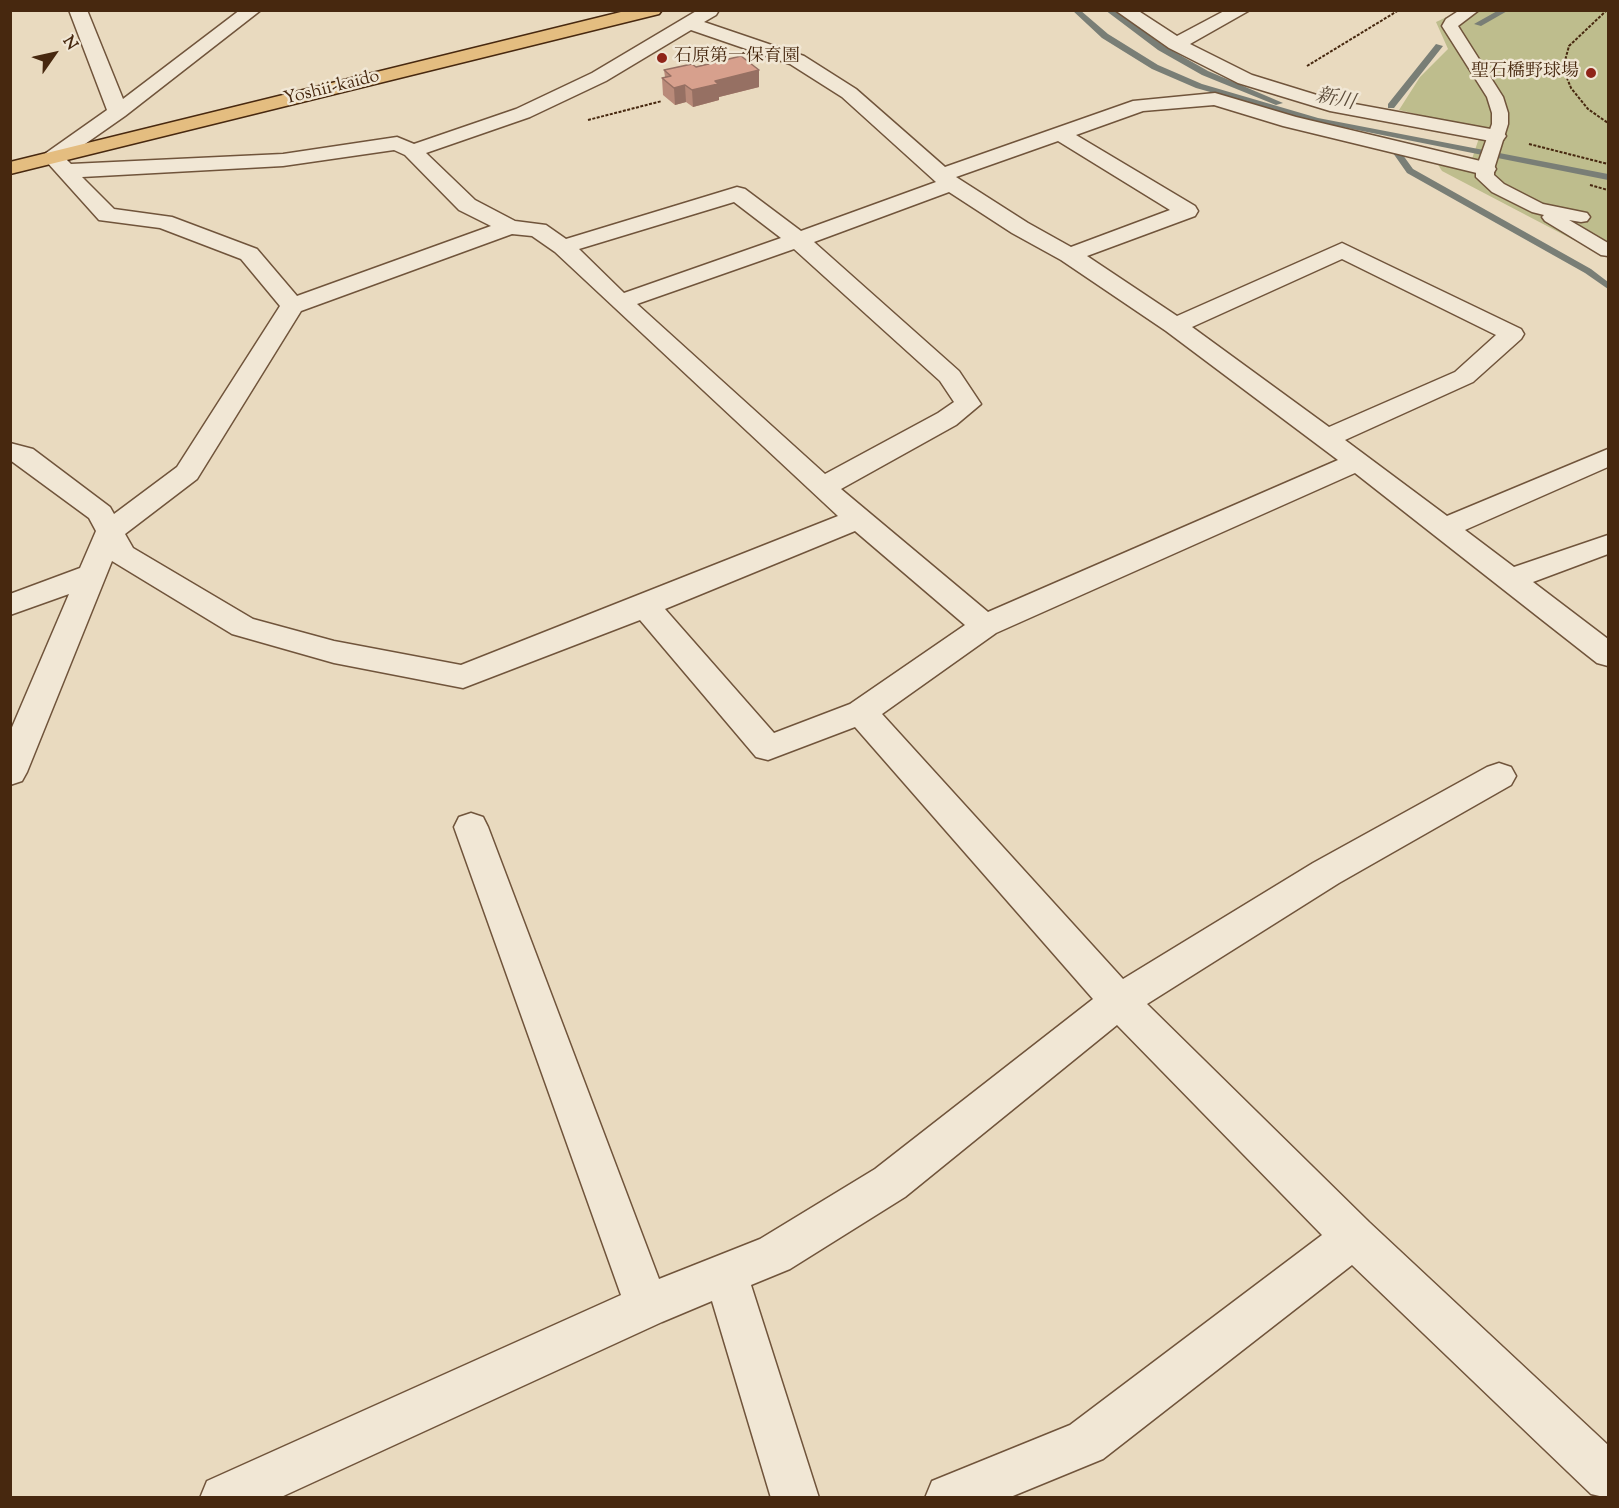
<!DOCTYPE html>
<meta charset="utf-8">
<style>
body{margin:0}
#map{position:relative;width:1619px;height:1508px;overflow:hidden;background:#e9dabf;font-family:"Sorts Mill Goudy",serif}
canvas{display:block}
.frame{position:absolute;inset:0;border:12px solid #47280f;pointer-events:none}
.north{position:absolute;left:24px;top:24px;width:60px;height:60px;-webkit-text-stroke:4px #f1e7d5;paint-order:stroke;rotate:56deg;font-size:16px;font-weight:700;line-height:24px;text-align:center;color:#47280f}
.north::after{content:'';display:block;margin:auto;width:21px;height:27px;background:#47280f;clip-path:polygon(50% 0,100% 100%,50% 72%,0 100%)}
</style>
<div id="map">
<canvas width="1619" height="1508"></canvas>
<div class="frame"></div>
<div class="north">N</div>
</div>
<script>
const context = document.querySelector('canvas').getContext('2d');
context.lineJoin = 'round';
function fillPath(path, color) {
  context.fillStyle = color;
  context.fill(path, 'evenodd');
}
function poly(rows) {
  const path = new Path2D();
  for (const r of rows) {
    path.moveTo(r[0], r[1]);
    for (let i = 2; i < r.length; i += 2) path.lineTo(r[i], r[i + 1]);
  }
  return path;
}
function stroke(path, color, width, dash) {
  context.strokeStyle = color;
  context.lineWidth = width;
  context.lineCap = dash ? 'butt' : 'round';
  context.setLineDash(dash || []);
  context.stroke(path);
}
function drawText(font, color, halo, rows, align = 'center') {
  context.font = font + ' "Sorts Mill Goudy","Noto Serif JP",serif';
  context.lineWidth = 5;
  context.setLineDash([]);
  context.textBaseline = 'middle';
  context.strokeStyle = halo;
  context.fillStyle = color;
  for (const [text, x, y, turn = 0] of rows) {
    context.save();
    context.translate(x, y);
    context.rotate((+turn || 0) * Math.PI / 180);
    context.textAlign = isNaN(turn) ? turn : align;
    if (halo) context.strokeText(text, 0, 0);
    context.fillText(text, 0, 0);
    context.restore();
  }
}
const green = poly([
 [1460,11,1608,11,1608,258,1442,171,1437,163,1469,168,1482,129,1399,110,1420,77,1448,49,1436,22]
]);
const stream = poly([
 [1072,10,1080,10,1108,34,1158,65,1202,84,1318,118,1608,174,1608,180,1317,122,1196,88,1152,69,1102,38,1072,10],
 [1105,10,1114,10,1164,46,1208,71,1283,103,1276,105,1202,75,1158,50,1105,10],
 [1499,10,1509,10,1481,26,1474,24,1499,10],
 [1436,44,1443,46,1394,108,1388,108,1388,104,1436,44],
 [1397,150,1400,151,1413,169,1591,269,1608,282,1608,289,1585,273,1407,173,1393,153,1397,150]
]);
const path = poly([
 [1607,10,1569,46,1563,68,1571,88,1588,109,1608,123],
 [1307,66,1399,10],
 [588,120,662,101],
 [1529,144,1608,164],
 [1590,185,1608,190]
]);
const service = poly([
 [1460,10,1479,10,1458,26,1503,97,1508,113,1508,124,1494,169,1494,175,1504,184,1543,204,1587,213,1590,217,1587,221,1581,222,1569,220,1608,243,1608,256,1601,255,1545,221,1542,217,1544,215,1532,212,1492,192,1476,177,1476,169,1492,124,1492,113,1487,97,1442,26,1446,19,1460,10]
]);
const minor = poly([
 [69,10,87,10,123,99,240,10,261,10,125,116,65,158,71,164,283,154,397,137,414,144,516,109,592,73,698,10,719,10,716,15,704,22,804,56,856,89,945,167,1133,101,1215,93,1296,117,1493,164,1496,169,1493,174,1485,175,1283,126,1214,105,1143,111,1076,135,1195,206,1198,211,1195,216,1087,256,1177,316,1342,243,1521,329,1524,334,1521,339,1473,382,1345,440,1447,516,1608,449,1608,467,1465,530,1514,567,1608,535,1608,554,1533,582,1608,639,1608,666,1597,663,1355,473,996,633,882,714,1123,979,1313,863,1487,767,1499,763,1511,767,1516,776,1511,785,1339,883,1147,1004,1369,1222,1608,1445,1608,1498,1591,1494,1352,1265,1103,1459,1008,1498,925,1498,932,1481,1070,1425,1322,1235,1117,1025,905,1197,790,1269,751,1285,819,1498,771,1498,712,1301,662,1322,279,1498,200,1498,207,1481,621,1295,454,827,459,817,471,813,483,817,488,827,659,1279,760,1239,875,1169,1093,999,855,727,768,760,756,757,640,620,463,688,334,663,232,634,112,561,27,772,22,781,10,785,10,732,69,594,10,615,10,594,80,568,96,531,89,518,10,460,10,443,33,449,110,507,114,514,177,467,280,306,241,259,160,228,99,220,46,161,42,157,46,153,107,110,69,10],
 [691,30,790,64,842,97,936,182,801,231,745,189,737,187,566,239,546,225,515,221,475,200,426,153,530,117,606,81,691,30],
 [1058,141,1170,210,1071,247,1028,223,956,177,1058,141],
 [394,150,405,155,459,210,491,226,297,296,257,249,172,217,114,209,82,177,283,166,394,150],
 [949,192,1012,233,1061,260,1166,331,1338,460,988,612,841,489,956,425,981,404,959,371,814,242,949,192],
 [734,202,781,238,624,293,579,249,734,202],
 [512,234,532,236,555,252,838,516,461,665,334,641,253,619,133,548,125,534,197,479,301,311,512,234],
 [794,249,940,381,954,402,938,413,825,474,637,304,794,249],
 [1342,259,1496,335,1455,372,1329,427,1192,327,1342,259],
 [855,531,965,625,850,704,774,733,665,609,855,531],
 [1115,10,1137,10,1177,36,1226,10,1250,10,1190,44,1252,75,1333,100,1496,130,1503,132,1506,136,1503,140,1496,142,1330,111,1238,83,1169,48,1115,10]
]);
const primary = poly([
 [629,10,662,10,659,14,10,174,10,162,629,10]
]);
const wall = poly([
 [696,67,759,70,759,87,719,97,719,100,693,107,686,102,675,105,663,95,662,78,665,77,664,70]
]);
const shadedWall = poly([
 [759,70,759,87,719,97,719,100,693,107,692,90,715,81],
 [685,85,686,102,675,105,674,88]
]);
const building = poly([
 [741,56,759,70,715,81,718,84,692,90,685,85,674,88,662,78,671,76,664,70,692,64,696,67,741,56]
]);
const markers = [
 [662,58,6,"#8f2418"],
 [1591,73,6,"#8f2418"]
];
const farPoinames = [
 ["石原第一保育園",674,58],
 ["聖石橋野球場",1579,73,"right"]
];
const farStreetnames = [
 ["Yoshii-kaido",332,89,-14]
];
const farWaternames = [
 ["新川",1335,101,12]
];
fillPath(green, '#bebd8d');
fillPath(stream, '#797e76');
stroke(service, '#70543b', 3);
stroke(minor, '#70543b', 3);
stroke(primary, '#47280f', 3);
stroke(path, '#47280f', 2, [3, 1.5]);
fillPath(service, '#f1e7d5');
fillPath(minor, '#f1e7d5');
fillPath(primary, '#e4bd80');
fillPath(wall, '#b98a79');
fillPath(shadedWall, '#967063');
fillPath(building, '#d7a08d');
stroke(building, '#967063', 1.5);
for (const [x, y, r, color] of markers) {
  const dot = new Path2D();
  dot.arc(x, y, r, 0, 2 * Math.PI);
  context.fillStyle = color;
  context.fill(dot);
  stroke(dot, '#f1e7d5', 2);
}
drawText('18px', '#47280f', '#f1e7d5', farPoinames, 'left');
drawText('18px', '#47280f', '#f1e7d5', farStreetnames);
drawText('italic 20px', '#5c4c3a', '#f1e7d5', farWaternames);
</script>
